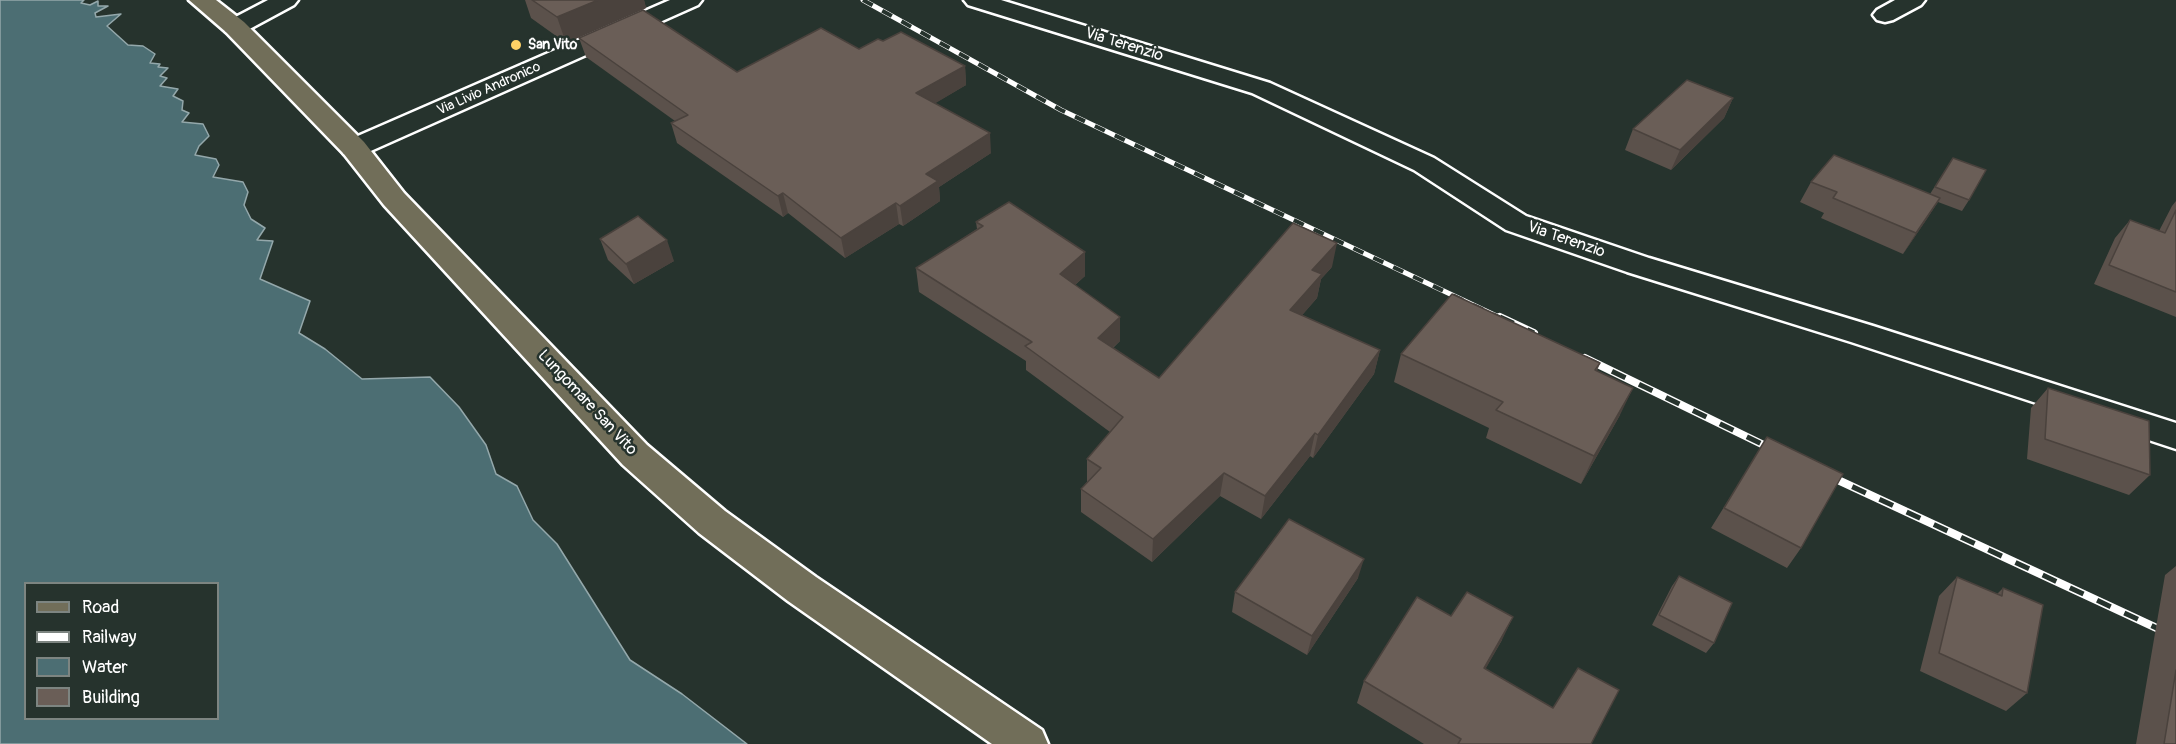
<!DOCTYPE html>
<style>
body{margin:0}
#map{position:relative;width:2176px;height:744px;overflow:hidden;background:#26332d;font-family:Pangolin,sans-serif}
canvas{display:block}
.legend{position:absolute;left:24px;top:582px;width:195px;height:138px;box-sizing:border-box;background:#26332d;border:2px solid #7d8581;margin:0;padding:8px 10px;list-style:none;font-size:18px;color:#fff}
.legend li{display:flex;align-items:center;gap:12px;height:30px}
.legend b{width:30px;border:2px solid #7d8581}
</style>
<div id="map">
<canvas width="2176" height="744"></canvas>
<ul class="legend">
<li><b style="height:8px;background:#716e59"></b>Road</li>
<li><b style="height:8px;background:#fff"></b>Railway</li>
<li><b style="height:16px;background:#4c6e73"></b>Water</li>
<li><b style="height:16px;background:#6a5e57"></b>Building</li>
</ul>
</div>
<script>
const context = document.querySelector('canvas').getContext('2d');
context.lineJoin = 'round';
function fillPath(path, color) {
  context.fillStyle = color;
  context.fill(path, 'evenodd');
}
function poly(rows) {
  const path = new Path2D();
  for (const r of rows) {
    path.moveTo(r[0], r[1]);
    for (let i = 2; i < r.length; i += 2) path.lineTo(r[i], r[i + 1]);
  }
  return path;
}
function stroke(path, color, width, dash) {
  context.strokeStyle = color;
  context.lineWidth = width;
  context.lineCap = dash ? 'butt' : 'round';
  context.setLineDash(dash || []);
  context.stroke(path);
}
function drawText(font, color, halo, rows, align = 'center') {
  context.font = font + ' Pangolin,sans-serif';
  context.lineWidth = 5;
  context.setLineDash([]);
  context.textBaseline = 'middle';
  context.strokeStyle = halo;
  context.fillStyle = color;
  for (const [text, x, y, turn = 0] of rows) {
    context.save();
    context.translate(x, y);
    context.rotate((+turn || 0) * Math.PI / 180);
    context.textAlign = isNaN(turn) ? turn : align;
    if (halo) context.strokeText(text, 0, 0);
    context.fillText(text, 0, 0);
    context.restore();
  }
}
const water = poly([
 [0,0,84,0,81,3,90,5,98,1,98,6,108,6,95,13,96,17,121,14,107,26,128,45,143,46,155,54,150,63,160,64,158,67,168,68,160,76,167,78,160,86,178,89,173,96,183,101,182,110,189,113,182,122,203,124,209,136,199,146,195,155,216,159,219,165,213,177,243,182,248,192,244,205,251,219,265,228,257,240,273,241,260,279,310,301,299,333,325,349,362,379,430,377,459,407,486,445,496,474,517,486,533,520,557,544,630,660,682,694,747,744,0,744,0,0],
 [26,584,218,584,218,718,26,718,26,584]
]);
const minor = poly([
 [268,0,298,0,294,5,244,32,235,34,226,32,223,27,226,22,268,0],
 [670,0,702,0,698,5,364,154,354,156,344,154,340,148,344,142,670,0],
 [964,0,1001,0,1270,83,1434,158,1526,216,1649,258,1873,326,2176,423,2176,449,1851,342,1627,272,1506,230,1414,170,1252,93,968,5,964,0],
 [1895,0,1925,0,1921,5,1893,20,1885,22,1877,20,1873,15,1877,10,1895,0]
]);
const major = poly([
 [189,0,216,0,244,22,364,142,404,193,647,445,725,511,816,577,1042,730,1048,744,992,744,788,601,699,533,623,465,384,205,344,154,226,32,189,0]
]);
const railFar1 = poly([
 [863,0,1061,110,1503,319]
]);
const rail = poly([
 [1500,317,1534,333],
 [1585,358,1776,451],
 [1825,474,2176,637]
]);
const wall = poly([
 [525,0,644,0,646,8,566,43,531,18],
 [579,38,737,72,859,49,883,41,965,66,966,85,935,103,991,153,939,187,940,201,903,226,899,224,845,258,788,213,783,217,677,143,671,123,675,121,586,57],
 [1733,98,1724,118,1671,170,1625,150,1633,129],
 [1953,158,1969,200,1962,211,1938,202,1903,254,1821,218,1824,213,1800,202,1811,182,1930,194],
 [2176,201,2176,317,2094,284,2115,238,2130,220,2159,231,2172,206],
 [976,222,1085,276,1075,285,1120,341,1113,348,1159,378,1332,267,1321,279,1317,298,1302,315,1380,350,1374,374,1313,458,1310,456,1261,519,1220,496,1152,562,1081,512,1081,489,1087,482,1087,459,1110,432,1026,370,1026,361,919,292,916,268,977,229],
 [600,239,674,261,634,284,608,260],
 [1401,354,1600,363,1597,371,1620,415,1581,484,1486,438,1489,428,1394,382],
 [2048,388,2150,475,2129,495,2027,459,2031,408],
 [1755,457,1801,548,1787,568,1711,528],
 [2176,566,2176,744,2136,744,2165,575],
 [1679,576,1714,643,1706,653,1652,625,1672,586],
 [1957,577,1997,594,2003,588,2027,693,2006,711,1920,671,1939,596],
 [1358,578,1307,655,1232,612,1235,592],
 [1451,616,1502,640,1485,669,1591,744,1424,744,1357,703,1364,681]
]);
const shadedWall = poly([
 [598,0,644,0,646,8,566,43,557,17],
 [965,66,966,85,919,113,916,93],
 [1733,98,1724,118,1671,170,1680,150],
 [990,133,991,153,939,187,940,201,903,226,900,206,926,174],
 [783,193,788,213,783,217,778,196],
 [1940,198,1927,219,1903,254,1916,233],
 [896,203,899,224,845,258,841,238],
 [667,240,674,261,634,284,626,264],
 [1337,243,1332,267,1321,279,1317,298,1286,334,1290,310,1312,270],
 [1085,252,1085,276,1061,297,1060,274],
 [1120,317,1120,341,1097,361,1098,338],
 [1380,350,1374,374,1313,458,1318,435],
 [1633,388,1620,415,1581,484,1594,456],
 [1315,433,1310,456,1261,519,1265,496],
 [1224,473,1220,496,1152,562,1153,539],
 [1364,559,1358,578,1307,655,1312,636],
 [1513,617,1502,640,1473,691,1484,668]
]);
const building = poly([
 [532,0,598,0,557,17,532,0],
 [643,10,737,72,821,28,859,49,878,39,883,41,901,32,965,66,916,93,990,133,926,174,938,181,900,206,896,203,841,238,783,193,778,196,671,123,688,115,579,38,643,10],
 [1687,80,1733,98,1680,150,1633,129,1687,80],
 [1834,155,1940,198,1916,233,1833,198,1837,192,1811,182,1834,155],
 [1953,158,1986,170,1969,200,1935,187,1953,158],
 [1009,202,1085,252,1060,274,1120,317,1098,338,1159,378,1293,223,1337,243,1312,270,1322,274,1290,310,1380,350,1318,435,1315,433,1265,496,1224,473,1153,539,1081,489,1101,468,1087,459,1123,417,1025,346,1032,342,916,268,983,226,976,222,1009,202],
 [2176,210,2176,292,2109,265,2130,220,2165,233,2176,210],
 [638,216,667,240,626,264,600,239,638,216],
 [1452,294,1600,363,1595,370,1633,388,1594,456,1496,410,1503,402,1401,354,1452,294],
 [2048,388,2149,421,2150,475,2045,439,2048,388],
 [1767,437,1843,474,1801,548,1724,508,1767,437],
 [1289,519,1364,559,1312,636,1235,592,1289,519],
 [1679,576,1732,603,1714,643,1659,615,1679,576],
 [1957,577,2002,596,2003,588,2043,605,2027,693,1939,653,1957,577],
 [1467,592,1513,617,1484,668,1553,708,1578,668,1619,690,1591,744,1458,744,1461,739,1364,681,1417,597,1451,616,1467,592],
 [2176,670,2176,744,2164,744,2176,670]
]);
const markers = [
 [516,45,6,"#ffd166"]
];
const farPoinames = [
 ["San Vito",528,45]
];
const farStreetnames = [
 ["Via Livio Andronico",489,89,-24]
];
const streetNames = [
 ["Via Terenzio",1124,45,17],
 ["Via Terenzio",1566,240,19],
 ["Lungomare San Vito",587,403,47]
];
fillPath(water, '#4c6e73');
stroke(water, '#94a8ab', 1.5);
stroke(minor, '#fff', 5);
stroke(major, '#fff', 5);
fillPath(minor, '#26332d');
fillPath(major, '#716e59');
stroke(railFar1, '#fff', 5);
stroke(rail, '#fff', 8);
stroke(railFar1, '#26332d', 4, [11]);
stroke(rail, '#26332d', 5, [15]);
fillPath(wall, '#5b514b');
fillPath(shadedWall, '#4a423d');
fillPath(building, '#6a5e57');
stroke(building, '#4a423d', 1.5);
for (const [x, y, r, color] of markers) {
  const dot = new Path2D();
  dot.arc(x, y, r, 0, 2 * Math.PI);
  context.fillStyle = color;
  context.fill(dot);
  stroke(dot, '#26332d', 2);
}
drawText('bold 14px', '#fff', '#26332d', farPoinames, 'left');
drawText('14px', '#fff', '#26332d', farStreetnames);
drawText('16px', '#fff', '#26332d', streetNames);
</script>
